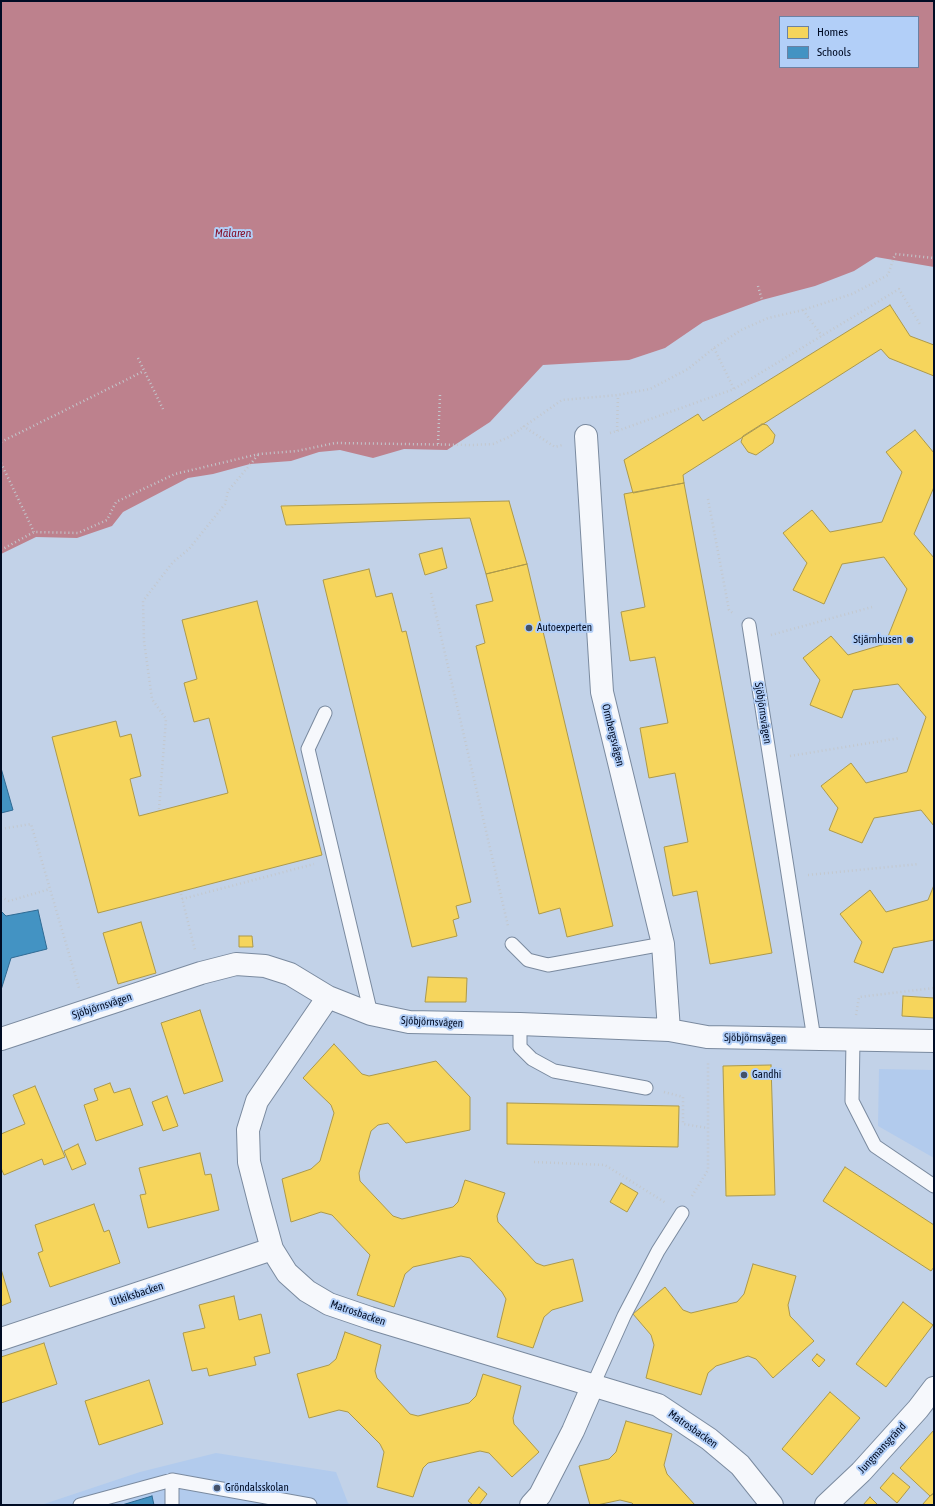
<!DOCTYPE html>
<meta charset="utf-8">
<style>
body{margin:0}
#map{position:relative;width:935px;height:1506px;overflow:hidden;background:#c2d2e8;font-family:"Asap Condensed",sans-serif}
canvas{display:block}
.frame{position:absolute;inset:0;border:2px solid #000c24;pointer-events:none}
.legend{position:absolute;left:779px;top:16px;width:140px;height:52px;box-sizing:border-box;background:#b2cff8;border:1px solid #6b81a3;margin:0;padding:5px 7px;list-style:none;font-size:12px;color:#000c24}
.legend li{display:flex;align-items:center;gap:8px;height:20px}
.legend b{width:20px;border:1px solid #6b81a3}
</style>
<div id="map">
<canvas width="935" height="1506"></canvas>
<div class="frame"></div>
<ul class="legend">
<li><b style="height:11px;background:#f6d55c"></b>Homes</li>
<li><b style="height:11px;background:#4393c3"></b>Schools</li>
</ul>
</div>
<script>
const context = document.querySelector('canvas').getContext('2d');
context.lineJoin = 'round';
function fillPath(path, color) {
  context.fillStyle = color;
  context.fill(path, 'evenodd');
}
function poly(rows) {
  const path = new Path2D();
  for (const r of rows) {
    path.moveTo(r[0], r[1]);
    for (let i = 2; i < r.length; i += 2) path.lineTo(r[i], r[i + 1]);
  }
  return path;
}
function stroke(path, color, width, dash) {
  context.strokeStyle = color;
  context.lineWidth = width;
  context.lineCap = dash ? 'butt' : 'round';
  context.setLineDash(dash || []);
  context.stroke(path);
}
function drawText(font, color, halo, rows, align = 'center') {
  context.font = font + ' "Asap Condensed",sans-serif';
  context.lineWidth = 4;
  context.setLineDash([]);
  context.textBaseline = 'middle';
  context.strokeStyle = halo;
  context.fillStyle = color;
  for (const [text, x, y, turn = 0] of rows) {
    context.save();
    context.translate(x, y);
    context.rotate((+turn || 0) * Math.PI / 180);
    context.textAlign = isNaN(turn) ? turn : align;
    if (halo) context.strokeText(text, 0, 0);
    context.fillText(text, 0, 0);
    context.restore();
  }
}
const built = poly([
 [879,1069,934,1070,934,1158,878,1126],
 [216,1453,336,1472,348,1503,352,1505,41,1505,140,1472]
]);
const water = poly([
 [1,1,934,1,934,267,876,257,854,271,815,286,762,300,703,322,665,348,629,360,543,365,490,422,447,450,404,449,373,458,340,450,319,452,291,461,250,464,213,474,188,478,123,512,112,526,77,538,36,537,1,554],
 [780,17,918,17,918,67,780,67]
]);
const homes = poly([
 [890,305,910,336,934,345,934,376,889,358,881,349,683,475,684,483,633,493,624,460,698,414,703,421,890,305],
 [762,424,767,425,775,435,773,443,756,455,748,452,741,442,743,436,762,424],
 [915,430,934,453,934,487,914,534,934,558,934,826,921,810,874,818,862,843,829,830,838,808,821,786,851,763,866,783,907,772,926,717,898,684,853,690,842,718,810,705,820,680,803,658,831,636,848,655,885,644,907,589,884,557,842,564,824,604,793,590,807,563,783,533,812,510,830,532,882,522,902,472,886,452,915,430],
 [684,483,772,953,710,964,697,891,673,896,664,847,688,842,675,773,649,778,640,728,668,723,655,657,630,661,621,612,645,607,624,494,684,483],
 [509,501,527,564,486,574,470,518,286,525,281,506,509,501],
 [442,548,447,568,425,575,419,554,442,548],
 [527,564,613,926,567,937,560,908,539,914,476,646,485,643,476,605,493,601,486,574,527,564],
 [369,569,376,597,392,593,402,632,406,631,471,902,456,906,459,918,453,920,457,936,412,947,323,580,369,569],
 [257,601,322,855,98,913,52,737,116,721,120,737,131,734,141,776,130,779,139,816,228,793,209,718,194,722,184,683,197,679,182,620,257,601],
 [934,885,934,940,893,948,883,973,854,962,862,942,840,914,870,890,886,912,928,900,934,885],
 [141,922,156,973,118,984,103,933,141,922],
 [239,936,252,936,253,947,239,947,239,936],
 [428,977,467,978,466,1002,425,1002,428,977],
 [903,996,934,998,934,1018,902,1016,903,996],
 [200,1010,223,1081,184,1094,161,1023,200,1010],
 [334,1044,362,1074,369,1076,436,1061,470,1097,470,1130,406,1143,388,1123,378,1125,371,1131,359,1173,360,1181,393,1216,402,1219,453,1207,458,1202,465,1180,505,1193,497,1216,498,1222,536,1263,544,1266,573,1259,583,1301,552,1310,544,1317,533,1348,497,1337,506,1299,502,1292,470,1258,461,1256,413,1267,405,1274,394,1307,357,1295,370,1255,332,1215,321,1212,291,1222,282,1179,311,1169,320,1161,334,1113,331,1105,303,1078,334,1044],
 [771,1065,775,1195,726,1196,723,1066,771,1065],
 [110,1083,114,1093,130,1088,143,1125,96,1141,84,1105,98,1100,94,1089,110,1083],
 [35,1086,65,1157,44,1165,42,1159,4,1175,1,1168,1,1134,25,1124,13,1095,35,1086],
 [167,1096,178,1126,163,1131,152,1102,167,1096],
 [507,1103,679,1106,678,1147,507,1144,507,1103],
 [78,1144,86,1164,72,1170,64,1151,78,1144],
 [200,1153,205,1175,211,1174,219,1210,148,1228,140,1195,146,1194,139,1168,200,1153],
 [845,1167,934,1225,934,1267,931,1271,823,1201,845,1167],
 [621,1183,638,1193,627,1212,610,1202,621,1183],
 [94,1204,104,1232,109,1230,120,1263,50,1287,38,1253,43,1251,35,1225,94,1204],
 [753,1264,796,1276,788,1305,790,1316,814,1341,773,1378,756,1359,748,1356,716,1366,708,1373,701,1395,646,1378,654,1345,651,1335,633,1314,665,1287,683,1310,691,1313,737,1302,744,1294,753,1264],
 [1,1269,11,1302,1,1306,1,1269],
 [234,1296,239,1320,261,1314,270,1353,254,1357,256,1365,209,1376,207,1368,192,1371,183,1333,205,1328,199,1305,234,1296],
 [903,1302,933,1325,886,1387,856,1364,903,1302],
 [345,1332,381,1345,375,1371,377,1378,410,1414,418,1416,469,1403,476,1396,483,1374,521,1386,513,1418,514,1424,539,1452,512,1477,489,1453,480,1451,428,1463,423,1468,413,1497,377,1487,384,1452,380,1444,348,1412,339,1410,309,1418,297,1374,329,1365,336,1359,345,1332],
 [44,1343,57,1384,1,1403,1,1357,44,1343],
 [817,1354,825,1360,819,1367,812,1360,817,1354],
 [149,1380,163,1424,99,1445,85,1401,149,1380],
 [830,1392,860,1418,812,1475,782,1449,830,1392],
 [626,1421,672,1434,664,1465,667,1474,695,1505,634,1505,632,1503,620,1500,597,1505,590,1505,579,1466,609,1459,616,1452,626,1421],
 [934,1430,934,1493,930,1496,900,1468,934,1430],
 [893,1473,910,1487,897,1503,880,1488,893,1473],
 [479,1487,487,1494,479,1505,473,1505,468,1501,479,1487],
 [934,1493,934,1505,922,1505,930,1496,934,1493],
 [870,1497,878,1505,863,1505,870,1497]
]);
const schools = poly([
 [1,768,13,810,1,813,1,768],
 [38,910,47,949,11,958,1,990,1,911,6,916,38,910],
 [152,1496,154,1505,122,1505,152,1496]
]);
const path = poly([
 [758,286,762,300],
 [803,310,822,336],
 [714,348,734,389],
 [138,358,163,409],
 [523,426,555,447,562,445],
 [617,431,618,395],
 [610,433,617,431,734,389,899,289,921,326],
 [1,442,144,371],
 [438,444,440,395],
 [1,463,34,532],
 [708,499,729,610,734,614],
 [1,550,34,532,78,533,107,520,116,502,175,474,259,454,297,451,335,443,473,445,493,444,509,437,562,400,618,395,650,389,688,369,714,348,741,330,768,318,803,310,852,294,888,275,895,254,934,258],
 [431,593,508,926],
 [771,635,872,607],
 [790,756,900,738],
 [159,809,166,719,152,699,144,641,143,601,173,562,189,549,225,504,228,491,258,455],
 [1,829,31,824,79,988],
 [808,875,919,864],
 [181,894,195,950],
 [1,897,9,901,50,889],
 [182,899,314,864],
 [856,1015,859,997,934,988],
 [664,1092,683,1097,683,1124,708,1128],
 [534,1162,605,1165,666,1203],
 [692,1196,708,1170,708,1061]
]);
const service = poly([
 [749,625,814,1039],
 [325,713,308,749,371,1014],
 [512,944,528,960,548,965,663,944],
 [520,1024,520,1047,532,1059,554,1071,646,1088],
 [853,1040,852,1101,875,1146,934,1186],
 [593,1385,624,1316,658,1251,682,1213],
 [172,1480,172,1505],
 [80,1505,172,1480,310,1505]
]);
const minor = poly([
 [586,436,602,692,663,944,669,1030],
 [328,997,257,1101,248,1130,249,1162,260,1205,272,1249,287,1273,307,1291,329,1304,370,1318,658,1405,709,1439,740,1465,772,1505],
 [1,1039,201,973,236,964,265,966,290,974,328,997,371,1014,409,1022,520,1024,669,1030,707,1037,934,1041],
 [1,1339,272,1249],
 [531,1505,540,1495,573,1431,593,1385],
 [826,1505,861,1472,918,1409,934,1388]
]);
const markers = [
 [529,628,4,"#445169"],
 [910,640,4,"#445169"],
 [744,1075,4,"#445169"],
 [217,1488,4,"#445169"]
];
const poiNames = [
 ["Autoexperten",537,628],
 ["Stjärnhusen",902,640,"right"],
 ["Gandhi",752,1075],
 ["Gröndalsskolan",225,1488]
];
const streetNames = [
 ["Sjöbjörnsvägen",763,713,81],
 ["Ormbergsvägen",613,735,76],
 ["Sjöbjörnsvägen",102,1006,-18],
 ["Sjöbjörnsvägen",432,1022,3],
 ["Sjöbjörnsvägen",755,1038,1],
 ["Utkiksbacken",137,1294,-18],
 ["Matrosbacken",358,1313,19],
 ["Matrosbacken",693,1429,35],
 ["Jungmansgränd",882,1448,-47]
];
const waterNames = [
 ["Mälaren",233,233]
];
fillPath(built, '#b2cbed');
fillPath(water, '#bd818d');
fillPath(homes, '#f6d55c');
stroke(homes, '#ac994b', 1);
fillPath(schools, '#4393c3');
stroke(schools, '#2f6a93', 1);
stroke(service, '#7a8a9f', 15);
stroke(minor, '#7a8a9f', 24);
stroke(path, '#c3c8ce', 2.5, [1, 3]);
stroke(service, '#f6f8fc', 13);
stroke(minor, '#f6f8fc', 22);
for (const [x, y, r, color] of markers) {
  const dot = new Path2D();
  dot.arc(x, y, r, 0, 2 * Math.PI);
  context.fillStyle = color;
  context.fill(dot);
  stroke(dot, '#b2cff8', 1.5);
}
drawText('11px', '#000c24', '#b2cff8', poiNames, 'left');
drawText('11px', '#000c24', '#b2cff8', streetNames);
drawText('italic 12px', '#86112b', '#b2cff8', waterNames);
</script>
